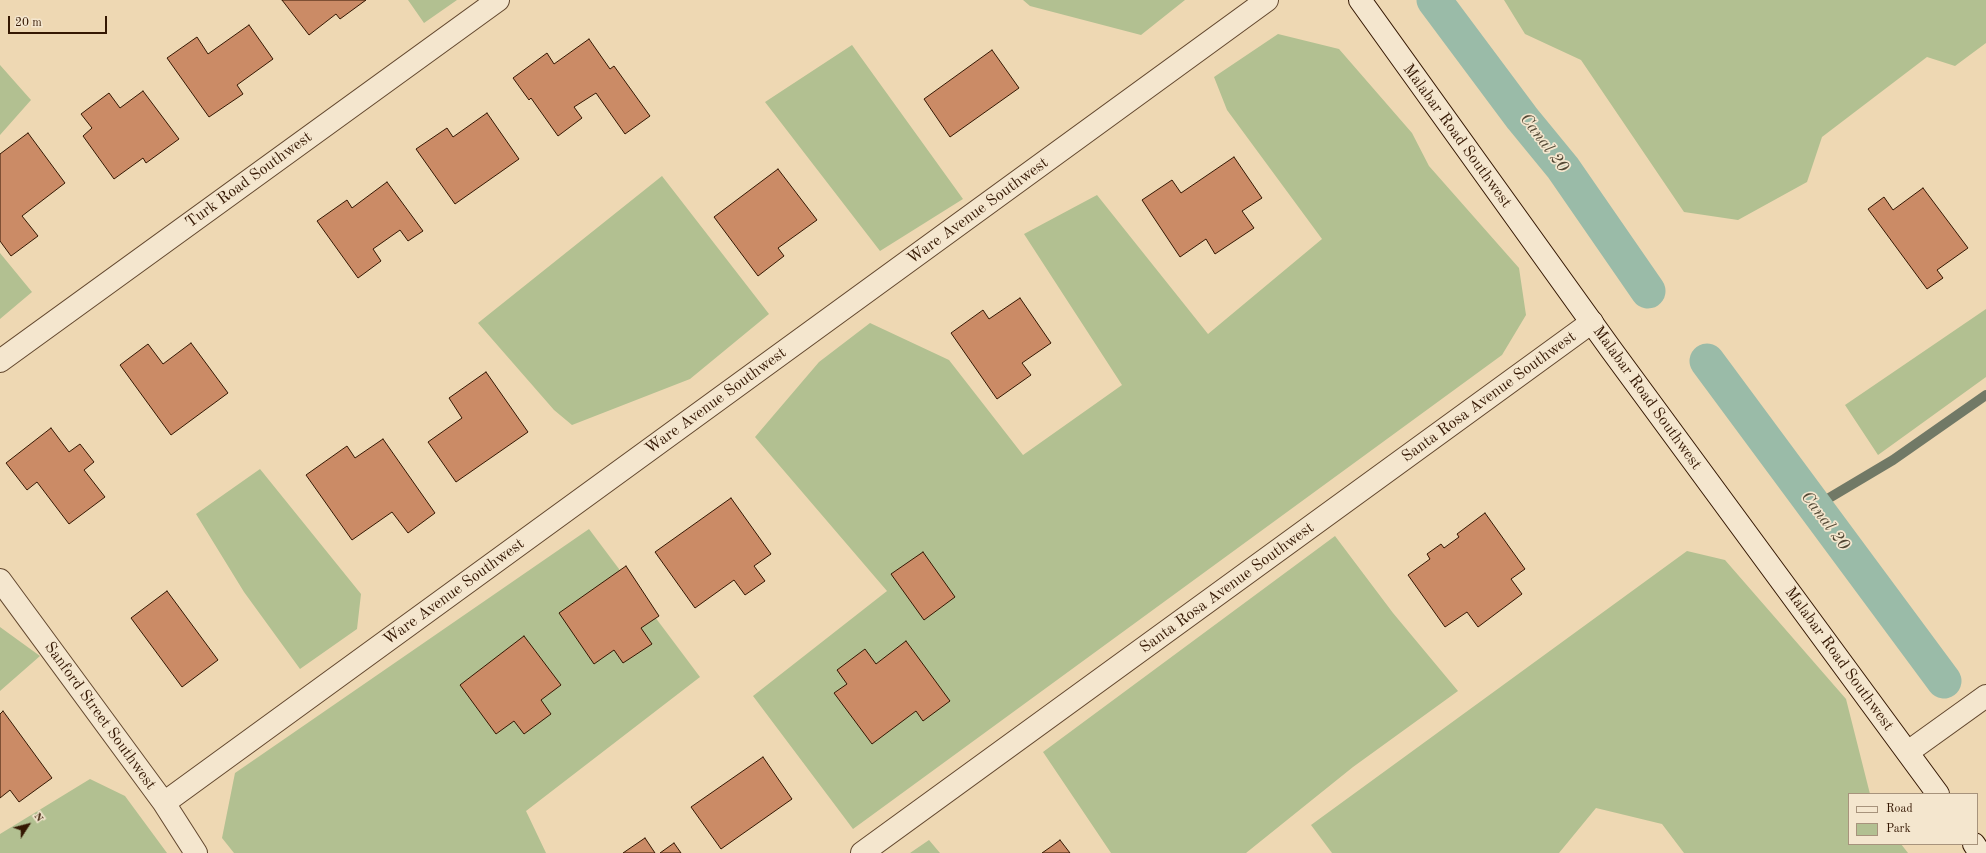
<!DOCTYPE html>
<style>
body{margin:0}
#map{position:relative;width:1986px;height:853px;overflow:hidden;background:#eed8b3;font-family:"Old Standard TT",serif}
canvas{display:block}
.legend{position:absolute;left:1848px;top:793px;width:130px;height:52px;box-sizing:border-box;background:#f4e6ce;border:1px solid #a7937c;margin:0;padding:5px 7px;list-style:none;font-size:12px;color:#341702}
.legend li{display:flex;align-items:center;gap:8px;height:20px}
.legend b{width:20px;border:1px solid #a7937c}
.north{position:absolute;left:8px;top:805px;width:40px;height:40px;-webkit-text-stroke:3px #f4e6ce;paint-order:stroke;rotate:54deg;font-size:11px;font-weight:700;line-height:16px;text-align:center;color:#341702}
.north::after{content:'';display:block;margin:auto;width:14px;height:18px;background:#341702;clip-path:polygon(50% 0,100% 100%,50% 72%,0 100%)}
.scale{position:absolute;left:8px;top:16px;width:99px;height:18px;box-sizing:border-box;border:2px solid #341702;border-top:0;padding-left:5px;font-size:12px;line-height:14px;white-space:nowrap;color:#341702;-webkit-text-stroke:3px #f4e6ce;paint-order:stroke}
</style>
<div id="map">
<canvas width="1986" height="853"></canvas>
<ul class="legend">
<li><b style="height:5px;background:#f4e6ce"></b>Road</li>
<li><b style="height:11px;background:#b2c091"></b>Park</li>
</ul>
<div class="north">N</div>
<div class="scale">20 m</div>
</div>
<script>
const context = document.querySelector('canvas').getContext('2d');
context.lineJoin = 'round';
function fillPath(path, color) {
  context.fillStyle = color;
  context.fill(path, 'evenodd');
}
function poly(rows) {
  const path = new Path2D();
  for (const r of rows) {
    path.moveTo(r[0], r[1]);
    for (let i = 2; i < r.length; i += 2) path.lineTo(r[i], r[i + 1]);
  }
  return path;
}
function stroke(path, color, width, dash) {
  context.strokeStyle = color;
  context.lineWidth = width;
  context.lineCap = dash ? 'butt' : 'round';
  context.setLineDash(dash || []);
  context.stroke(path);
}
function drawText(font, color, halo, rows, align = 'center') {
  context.font = font + ' "Old Standard TT",serif';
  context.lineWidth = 3.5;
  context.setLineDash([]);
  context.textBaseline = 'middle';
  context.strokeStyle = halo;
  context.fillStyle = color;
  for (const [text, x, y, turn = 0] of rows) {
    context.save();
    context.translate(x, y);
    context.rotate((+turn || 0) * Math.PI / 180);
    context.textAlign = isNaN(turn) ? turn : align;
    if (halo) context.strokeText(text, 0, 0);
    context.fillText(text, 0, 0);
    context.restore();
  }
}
const green = poly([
 [408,0,457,0,424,23],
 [1023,0,1185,0,1141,35,1030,6],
 [1504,0,1986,0,1986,43,1955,66,1927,57,1822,137,1807,182,1738,220,1684,212,1581,60,1525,34],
 [1278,34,1339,49,1412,133,1429,166,1519,268,1526,315,1502,355,853,829,753,696,887,591,755,437,819,362,870,323,949,360,1023,455,1122,385,1024,234,1097,195,1208,334,1322,239,1227,110,1214,77],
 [852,45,963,199,880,251,765,102],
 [0,65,31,100,0,135],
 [662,176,769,314,690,379,572,425,554,410,478,323],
 [0,253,32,292,0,319],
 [1986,309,1986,377,1878,455,1845,405],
 [260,469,361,594,357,629,300,669,244,592,196,514],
 [589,529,700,677,526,811,546,853,234,853,222,838,235,773],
 [1335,536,1393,613,1458,691,1353,767,1246,853,1111,853,1043,752],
 [1687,551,1725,560,1846,699,1870,794,1849,794,1849,844,1901,844,1908,853,1684,853,1662,824,1596,808,1559,853,1332,853,1311,825],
 [0,627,40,656,0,691],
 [90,779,125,796,167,853,0,853,0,834],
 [929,840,940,853,910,853]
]);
const stream = poly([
 [1814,507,1893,460,1986,395]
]);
const canal = poly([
 [1434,0,1522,118,1563,168,1648,291],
 [1707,361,1944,681]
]);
const building = poly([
 [282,0,366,0,340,19,336,14,309,35,282,0],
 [249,25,273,59,237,85,243,94,209,117,167,58,197,37,208,54,249,25],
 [589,39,610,69,614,66,650,116,625,134,596,93,574,107,582,118,558,136,531,98,529,100,513,78,547,53,554,64,589,39],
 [992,50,1019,88,950,137,924,99,992,50],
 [143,91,179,139,146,163,143,158,114,179,83,136,92,128,81,114,109,93,120,108,143,91],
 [487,113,519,159,455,204,416,149,447,128,453,137,487,113],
 [28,133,65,183,22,216,38,236,11,256,0,241,0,154,28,133],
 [1234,157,1262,198,1242,211,1254,228,1215,254,1206,239,1180,257,1142,200,1172,180,1181,193,1234,157],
 [778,169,817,220,778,248,784,256,758,276,714,217,778,169],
 [387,182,423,231,408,241,400,230,373,249,381,261,358,278,317,221,347,200,352,208,387,182],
 [1923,188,1968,248,1937,270,1943,278,1927,289,1868,209,1884,197,1893,210,1923,188],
 [1020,298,1051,343,1022,363,1031,375,997,399,951,333,983,310,989,319,1020,298],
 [191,343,228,393,171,435,120,365,148,344,163,364,191,343],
 [486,372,528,432,456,482,428,442,462,418,449,398,486,372],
 [51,428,69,452,80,444,94,462,84,470,105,497,69,524,37,482,27,490,6,463,51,428],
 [383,439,435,513,408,533,392,512,352,540,306,475,347,446,355,458,383,439],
 [731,498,771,554,754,566,765,581,745,595,734,580,695,608,655,552,731,498],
 [1485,513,1525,569,1511,579,1522,594,1478,627,1467,612,1445,627,1408,575,1430,559,1427,554,1441,544,1444,548,1459,537,1457,534,1485,513],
 [923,552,955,597,924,620,891,574,923,552],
 [626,566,659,616,641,628,652,644,623,663,614,650,594,664,559,613,626,566],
 [167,591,218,660,182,687,131,618,167,591],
 [524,636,561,685,541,700,551,714,524,734,514,721,496,734,460,685,524,636],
 [906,641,950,701,923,721,916,711,872,744,834,693,847,684,837,670,865,649,876,664,906,641],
 [3,711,52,778,19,802,10,790,0,798,0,714,3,711],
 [763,757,792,799,721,849,691,807,763,757],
 [645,838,655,853,623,853,645,838],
 [1060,840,1070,853,1042,853,1052,846,1060,840],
 [674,843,681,853,660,853,674,843]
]);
const minor = poly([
 [0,361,498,0],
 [0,580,164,803,196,853],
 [1908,752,1986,696],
 [164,803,1267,0],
 [862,853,1592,322]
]);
const secondary = poly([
 [1360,0,1610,348,1938,794],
 [1974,844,1980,853]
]);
const streetNames = [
 ["Malabar Road Southwest",1457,136,54],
 ["Turk Road Southwest",249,180,-36],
 ["Ware Avenue Southwest",978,211,-36],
 ["Santa Rosa Avenue Southwest",1489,397,-36],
 ["Malabar Road Southwest",1647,398,54],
 ["Ware Avenue Southwest",716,401,-36],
 ["Santa Rosa Avenue Southwest",1227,588,-36],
 ["Ware Avenue Southwest",454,592,-36],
 ["Malabar Road Southwest",1839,659,54],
 ["Sanford Street Southwest",100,716,54]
];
const waterNames = [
 ["Canal 20",1544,143,53],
 ["Canal 20",1825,521,53]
];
fillPath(green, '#b2c091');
stroke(stream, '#717966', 10);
stroke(canal, '#9abba8', 35);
fillPath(building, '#cb8b66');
stroke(building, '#341702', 1);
stroke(minor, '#62472e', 24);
stroke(secondary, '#341702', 24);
stroke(minor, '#f4e6ce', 22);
stroke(secondary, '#f4e6ce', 22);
drawText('16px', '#341702', '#f4e6ce', streetNames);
drawText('italic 17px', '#534834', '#f4e6ce', waterNames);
</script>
